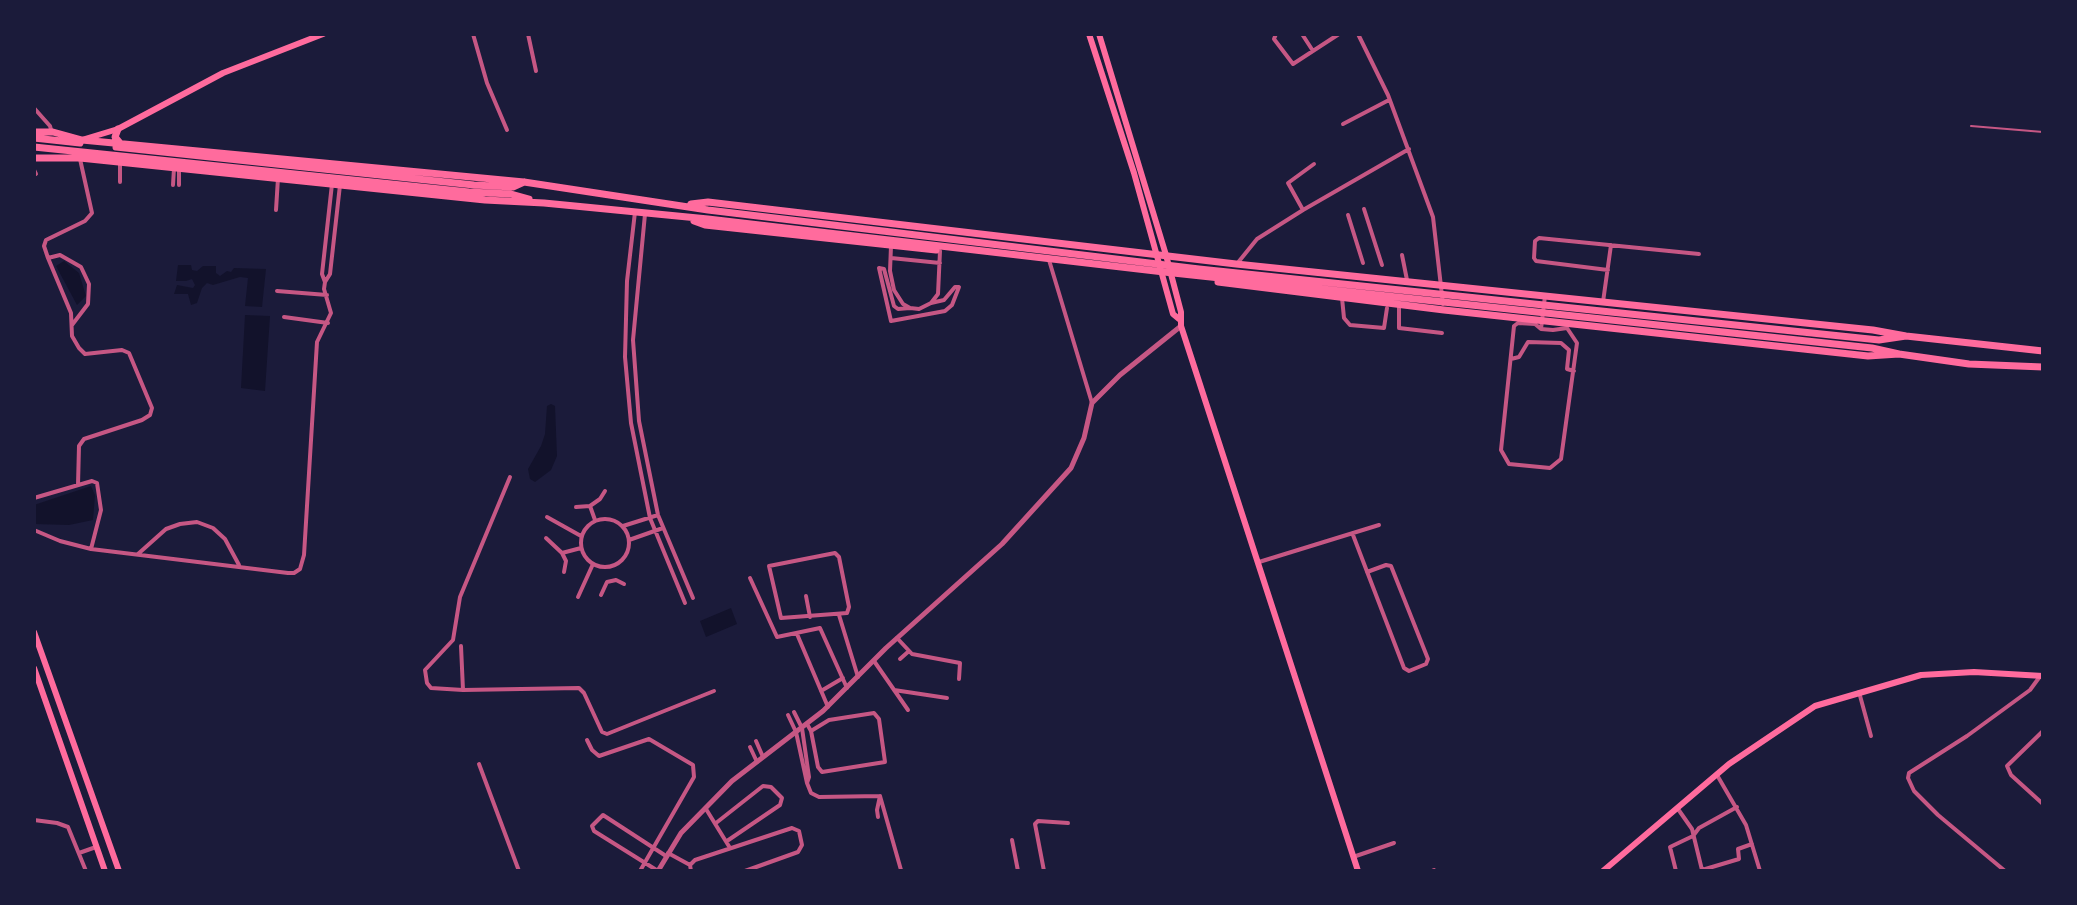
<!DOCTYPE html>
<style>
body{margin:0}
#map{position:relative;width:2077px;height:905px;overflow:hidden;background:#1b1b3a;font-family:Georgia,serif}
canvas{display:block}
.frame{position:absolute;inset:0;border:36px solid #1b1b3a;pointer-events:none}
</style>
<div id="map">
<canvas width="2077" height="905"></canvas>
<div class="frame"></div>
</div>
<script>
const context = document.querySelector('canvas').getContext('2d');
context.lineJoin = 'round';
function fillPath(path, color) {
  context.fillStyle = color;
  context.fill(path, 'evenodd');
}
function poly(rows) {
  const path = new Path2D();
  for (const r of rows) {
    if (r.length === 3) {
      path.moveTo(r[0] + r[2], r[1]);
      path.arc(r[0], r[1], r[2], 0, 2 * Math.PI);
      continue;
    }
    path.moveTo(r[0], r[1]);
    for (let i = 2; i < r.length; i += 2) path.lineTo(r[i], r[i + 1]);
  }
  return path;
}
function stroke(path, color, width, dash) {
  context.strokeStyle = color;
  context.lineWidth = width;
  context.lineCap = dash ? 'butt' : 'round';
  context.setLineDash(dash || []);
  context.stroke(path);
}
const water = poly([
 [64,261,79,273,86,296,77,305,56,266],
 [178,265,191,265,192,270,197,271,203,266,216,266,216,273,220,276,227,271,231,272,234,268,266,269,262,307,245,306,248,278,240,277,213,285,207,283,202,288,197,303,191,305,188,294,174,294,177,285,193,288,195,285,192,279,186,281,176,281],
 [245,315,270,316,265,391,241,388],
 [551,404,555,406,557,456,551,470,535,482,530,479,528,469,541,446,545,434,547,406],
 [91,486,95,495,93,520,69,525,34,524,34,505],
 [731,608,737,624,706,637,700,621]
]);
const service = poly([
 [1971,126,2043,132]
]);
const minor = poly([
 [473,34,487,83,507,130],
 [528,34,536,71],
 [1276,34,1274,39,1293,64,1339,34],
 [1302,34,1313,51],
 [1358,34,1388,95,1433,217,1443,304],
 [34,108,50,126,52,133],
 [1343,124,1389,100],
 [34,170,36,174],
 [120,182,120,164],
 [332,184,322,274,325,282,330,274,340,185],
 [173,185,174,168],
 [179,185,179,170],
 [1364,209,1382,265],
 [276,210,278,178],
 [1303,210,1288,183,1314,164],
 [635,212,627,281,625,357,631,423,650,518,685,603],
 [645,214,633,340,639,421,658,515,693,598],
 [1348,215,1363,263],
 [891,246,890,271,894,290,903,304,910,308,919,309,931,303,938,294,940,251],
 [1402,255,1407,280],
 [48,258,44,246,46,240,85,221,92,213,80,159],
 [891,258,940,263],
 [1049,260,1092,403],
 [1236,265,1257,239,1303,210,1409,149],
 [1608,270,1536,261,1534,258,1535,241,1539,238,1699,254],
 [277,291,327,295],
 [1342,298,1344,318,1350,325,1384,328,1387,308],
 [1603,302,1611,245],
 [1399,305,1399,328,1442,333],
 [910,308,898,309,894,306,884,269,879,268,891,321,945,311,952,305,959,287,955,287,944,300,931,303],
 [284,317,328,323],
 [1518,323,1535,324,1541,329,1553,330,1567,328,1577,343,1561,459,1550,468,1509,464,1501,450,1514,326,1518,323],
 [72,325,88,304,89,284,81,267,60,255,48,258,71,313,72,336,79,348,85,354,122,350,129,353,152,408,150,415,142,420,84,439,79,446,78,485],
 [1541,329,1545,296],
 [1511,359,1519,357,1528,342,1561,343,1569,350,1567,369,1574,371],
 [34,498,92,481,97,483,101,510,91,549],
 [590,506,595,520],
 [576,507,590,506,600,499,605,491],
 [547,517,581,536],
 [605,543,24],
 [623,526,658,515],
 [34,530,60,541,91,549,288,573,294,573,300,569,304,555,317,342,331,313,324,289,325,282],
 [1353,535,1404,668,1409,671,1426,664,1428,659,1391,566,1386,565,1367,572],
 [546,538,562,553,566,561,564,572],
 [629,540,663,528],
 [562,553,581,548],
 [835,553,839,557,849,607,847,613,781,618,769,566,835,553],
 [138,554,166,529,180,524,197,522,213,528,225,539,239,565],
 [1259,562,1379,525],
 [750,578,777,637,820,628,847,688],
 [601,595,607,582,616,580,624,584],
 [806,596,810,617],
 [578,597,593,564],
 [839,615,858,677],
 [797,634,828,707],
 [897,638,912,654,960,663,959,679],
 [461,646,463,690,579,688,584,693,602,732,607,734,714,691],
 [900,659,909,651],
 [874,661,908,710],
 [463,690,431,688,427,683,425,670,453,640,460,597,510,477],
 [894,690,947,698],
 [821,691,843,678],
 [1859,692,1871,736],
 [788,715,796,732,807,783,809,777,802,728,794,712],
 [807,724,811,731,818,767,822,772,885,762,879,719,874,713,829,720,811,731],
 [2043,731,2007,766,2011,775,2043,804],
 [587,740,592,750,599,756,649,739,693,765,694,777,640,871],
 [756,741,763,757],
 [750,747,757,762],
 [479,764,519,871],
 [1717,775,1746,825,1760,871],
 [807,783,811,793,819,797,880,796,901,870],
 [706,809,730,848],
 [1678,809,1692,829,1702,870,1739,859,1738,849,1752,844],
 [878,817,877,810,880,796],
 [34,820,57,823,68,827,86,871],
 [716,823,763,786,771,787,782,798,780,805,727,841],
 [1012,840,1018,871],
 [79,853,96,847],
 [668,853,690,865],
 [1353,857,1394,843],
 [608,871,618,871],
 [658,871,594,831,592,826,603,815,666,856],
 [691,871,690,865,695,860,792,828,799,831,802,845,798,852,745,871],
 [1044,871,1035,824,1038,821,1068,823],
 [1432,871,1434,870],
 [1676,871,1670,847,1693,836,1699,828,1737,807],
 [2005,871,1938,815,1914,791,1908,778,1909,773,1967,736,2030,690,2041,675]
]);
const tertiary = poly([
 [658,871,681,833,732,781,823,711,886,648,1002,544,1071,468,1084,438,1092,403,1120,375,1181,326]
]);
const secondary = poly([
 [1089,34,1134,173,1173,314,1179,319],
 [1099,34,1166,255,1181,312,1181,326,1358,871],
 [85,139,118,129,223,73,323,34],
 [34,632,119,871],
 [34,668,105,871],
 [1603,871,1729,764,1815,706,1921,675,1974,672,2043,676]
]);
const primary = poly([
 [118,129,115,137,120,143],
 [34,132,53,132,82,140,524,182,708,210,1199,269,1879,340,1906,336],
 [34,138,80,143],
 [34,147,469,192,511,194,529,199],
 [116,147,474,185,513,187,524,182],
 [34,158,80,158,485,200,544,203,708,219,1164,272,1872,348,1899,354],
 [691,204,708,202,1236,264,1873,330,1906,336,2043,351],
 [694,221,705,225,936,250],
 [1218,282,1444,310,1868,356,1899,354,1969,364,2043,367]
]);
fillPath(water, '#12122b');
stroke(service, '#c65784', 2);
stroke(minor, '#c65784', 4);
stroke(tertiary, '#c65784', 5);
stroke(secondary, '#ff6b9d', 6);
stroke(primary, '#ff6b9d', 7);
</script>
